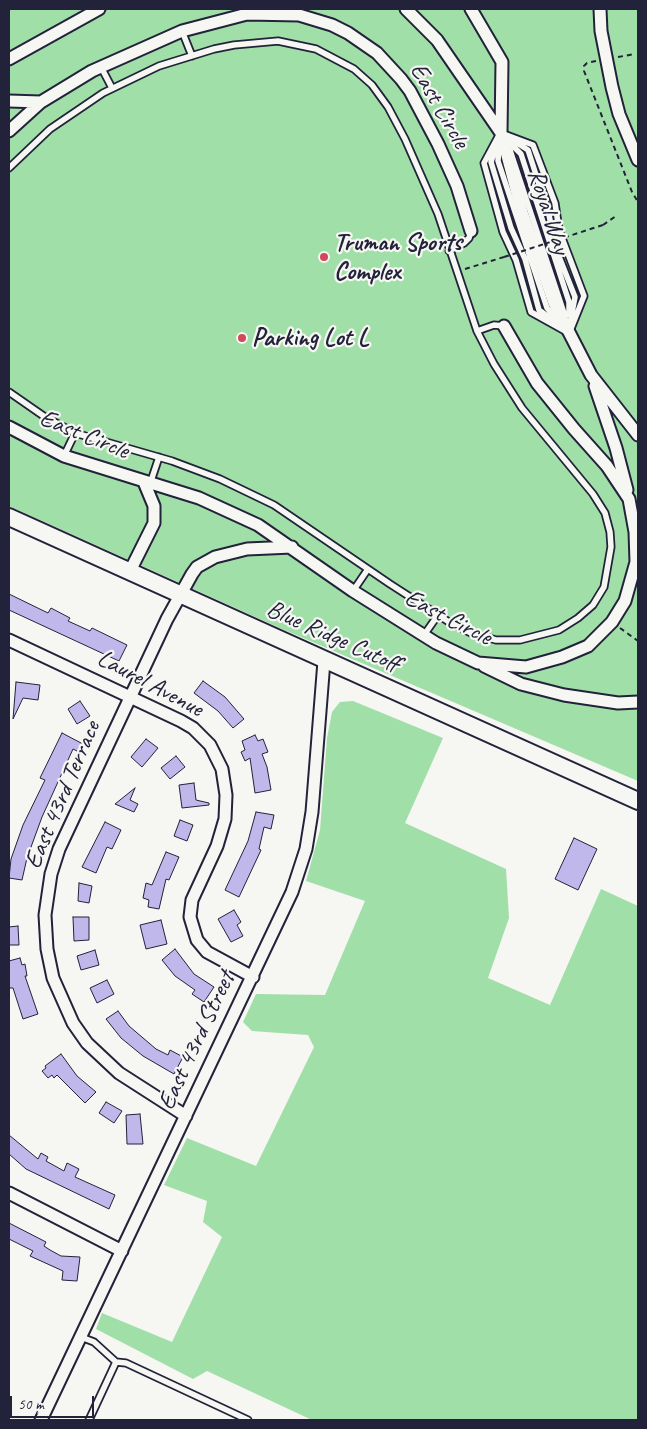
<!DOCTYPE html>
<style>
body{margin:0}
#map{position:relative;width:647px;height:1429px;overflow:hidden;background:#f6f6f2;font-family:Caveat,sans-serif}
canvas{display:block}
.frame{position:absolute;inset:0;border:10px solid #22223b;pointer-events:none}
.scale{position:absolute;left:10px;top:1396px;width:84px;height:22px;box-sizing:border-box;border:2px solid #22223b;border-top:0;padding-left:6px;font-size:15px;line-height:18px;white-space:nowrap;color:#22223b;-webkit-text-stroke:4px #f6f6f2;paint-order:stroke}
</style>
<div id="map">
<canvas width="647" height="1429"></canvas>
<div class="frame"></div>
<div class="scale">50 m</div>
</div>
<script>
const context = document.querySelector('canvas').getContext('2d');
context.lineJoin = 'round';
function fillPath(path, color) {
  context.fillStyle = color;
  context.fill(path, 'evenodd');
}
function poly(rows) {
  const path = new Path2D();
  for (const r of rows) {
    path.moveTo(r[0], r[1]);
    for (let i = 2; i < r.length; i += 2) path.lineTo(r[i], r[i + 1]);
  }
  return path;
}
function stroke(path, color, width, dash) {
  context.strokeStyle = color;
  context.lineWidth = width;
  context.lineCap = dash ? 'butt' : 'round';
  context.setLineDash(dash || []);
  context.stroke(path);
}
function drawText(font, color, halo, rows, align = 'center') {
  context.font = font + ' Caveat,sans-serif';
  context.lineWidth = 4.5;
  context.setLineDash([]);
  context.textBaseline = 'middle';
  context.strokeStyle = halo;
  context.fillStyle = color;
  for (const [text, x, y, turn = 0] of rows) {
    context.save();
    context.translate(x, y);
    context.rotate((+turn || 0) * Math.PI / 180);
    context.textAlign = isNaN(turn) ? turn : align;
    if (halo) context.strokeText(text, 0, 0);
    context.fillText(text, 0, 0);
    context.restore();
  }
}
const green = poly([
 [9,9,638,9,638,781,282,629,9,506],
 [353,701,443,738,405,823,506,869,509,918,488,978,550,1005,601,889,638,906,638,1420,312,1420,207,1371,193,1379,96,1329,102,1313,172,1342,222,1237,203,1222,207,1201,164,1185,187,1138,256,1166,314,1047,308,1035,252,1031,243,1022,256,994,325,995,365,901,306,881,320,830,327,738,332,712,340,702]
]);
const building = poly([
 [9,594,48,613,51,608,70,618,68,621,90,631,92,628,127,645,119,661,9,610,9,594],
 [203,681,225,697,244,719,233,728,218,711,194,693,203,681],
 [16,682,40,685,38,700,23,698,13,719,16,682],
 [80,701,90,716,77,724,68,709,80,701],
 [62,733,83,744,79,752,73,749,42,817,27,858,22,880,9,878,11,859,23,825,45,780,40,778,62,733],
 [255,735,258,741,263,739,268,752,262,754,267,767,271,790,255,793,250,758,245,761,241,752,245,750,242,741,255,735],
 [146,739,158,748,142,767,131,757,146,739],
 [176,756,185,767,170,779,161,768,176,756],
 [194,783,196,800,209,803,209,805,182,808,179,785,194,783],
 [135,788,130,800,138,804,134,812,115,804,135,788],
 [256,812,274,815,271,829,264,827,259,849,261,850,239,897,225,890,248,841,256,812],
 [180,820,193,825,187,841,174,836,180,820],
 [105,822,121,830,112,849,107,847,96,873,82,867,105,822],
 [574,838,597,849,578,890,555,879,574,838],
 [166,852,179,857,169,880,166,879,159,909,148,907,149,900,143,898,146,883,152,885,166,852],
 [79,883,92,886,89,903,78,901,79,883],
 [234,910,241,922,237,925,243,936,231,942,218,919,234,910],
 [73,917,89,917,89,940,74,941,73,917],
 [161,920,167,944,146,949,140,925,161,920],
 [18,926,19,945,9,945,9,927,18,926],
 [175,949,194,974,214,987,204,1002,192,994,195,990,175,976,162,960,175,949],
 [95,950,99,965,81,970,77,956,95,950],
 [20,958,22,965,25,964,27,976,25,976,38,1014,23,1019,13,988,9,988,9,961,20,958],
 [107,980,114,994,97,1003,90,988,107,980],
 [118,1011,129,1026,156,1049,168,1055,170,1050,183,1057,174,1074,143,1056,121,1038,106,1019,118,1011],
 [61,1054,77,1076,96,1092,85,1103,57,1075,54,1078,52,1075,48,1078,42,1071,46,1068,45,1066,61,1054],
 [106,1102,122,1111,114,1123,99,1113,106,1102],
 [140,1114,143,1144,127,1144,126,1115,140,1114],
 [9,1135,38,1159,41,1153,48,1157,46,1161,64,1171,67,1163,79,1169,75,1177,115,1195,109,1209,26,1169,9,1154,9,1135],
 [9,1223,46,1242,44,1246,50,1250,61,1256,80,1257,77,1281,62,1280,63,1271,30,1256,33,1251,9,1239,9,1223]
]);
const path = poly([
 [618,57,635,54],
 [596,61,587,63,584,66,584,71,632,192,638,202],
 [603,225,616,216],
 [465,269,504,257],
 [620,628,638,641]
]);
const lane = poly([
 [182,31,192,56],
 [101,67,112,88],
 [501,133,533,145,555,203,559,230,584,296,570,331],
 [499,135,484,163,503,232,516,260,531,312,567,332],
 [511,139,528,150,549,215,556,249,575,297,570,323],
 [507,140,521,154,569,302,569,315],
 [499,145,498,161,547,308,560,323],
 [496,147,491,162,511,228,525,259,539,310,554,321],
 [510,150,565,316],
 [9,168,50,129,103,93,159,66,214,49,234,45,278,41,316,49,354,69,372,85,388,107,405,139,438,214,477,331,494,364,522,408,593,494,605,513,610,532,611,547,604,587,593,605,578,618,559,630,520,640,496,640,471,633,449,622,390,584,274,505,220,479,172,461,75,433,45,417,9,392],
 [449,251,464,243,469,238,471,231],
 [477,331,494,325,504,326],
 [64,456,75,433],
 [150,484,159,457],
 [353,591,368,569],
 [424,635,438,615],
 [81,1337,94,1342,116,1362,126,1363,248,1420],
 [89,1420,116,1362]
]);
const street = poly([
 [406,9,437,40,501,133,522,212,554,303,591,375,638,435],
 [471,9,502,62,501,133],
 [600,9,601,31,612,87,619,114,638,160],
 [9,59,99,9],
 [9,101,41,102],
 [9,131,41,102,92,71,182,31,247,14,299,15,332,25,348,33,377,53,401,79,410,91,438,144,457,186,471,231],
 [595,386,616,448,627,490],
 [9,427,64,456,199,498,258,525,353,591,436,643,478,663,526,667,562,657,588,646,612,622,625,601,636,562,635,532,629,499,607,466,574,429,537,383,504,326],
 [130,571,154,523,154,506,144,482],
 [9,640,181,721,193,728,210,745,222,769,226,795,225,819,217,846,192,900,190,917,197,940,207,952,253,977],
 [484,666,521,684,564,695,618,703,638,702],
 [186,1116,119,1073,87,1043,73,1023,53,978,47,949,45,915,51,874,59,849,167,619,192,574,197,567,215,557,247,549,292,547],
 [9,1193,122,1251],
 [41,1420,292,892,306,849,312,812,324,661]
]);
const secondary = poly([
 [9,517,638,801]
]);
const pathBridge = poly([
 [504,257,603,225]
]);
const markers = [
 [324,257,5,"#d1495b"],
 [242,338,5,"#d1495b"]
];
const streetNames = [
 ["East Circle",439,106,60],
 ["Royal Way",548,212,72],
 ["East Circle",84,435,22],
 ["East Circle",448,618,27],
 ["Blue Ridge Cutoff",333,637,24],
 ["Laurel Avenue",150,684,28],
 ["East 43rd Terrace",63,795,-67],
 ["East 43rd Street",197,1041,-65]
];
const poiNames = [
 ["Truman Sports",334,243],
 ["Complex",334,272],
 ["Parking Lot L",252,338]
];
fillPath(green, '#a1dfa8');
fillPath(building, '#c0b8ea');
stroke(building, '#22223b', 1);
stroke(lane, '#22223b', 9);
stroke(street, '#22223b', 15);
stroke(secondary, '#22223b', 20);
stroke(path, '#22223b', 2, [5, 4]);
stroke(lane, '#f6f6f2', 5.5);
stroke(street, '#f6f6f2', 11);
stroke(secondary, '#f6f6f2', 16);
stroke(pathBridge, '#22223b', 2, [5, 4]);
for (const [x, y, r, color] of markers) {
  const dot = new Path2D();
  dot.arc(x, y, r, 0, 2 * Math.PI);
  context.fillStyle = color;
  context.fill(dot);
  stroke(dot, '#f6f6f2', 2);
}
drawText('25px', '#22223b', '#f6f6f2', streetNames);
drawText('bold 25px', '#22223b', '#f6f6f2', poiNames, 'left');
</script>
